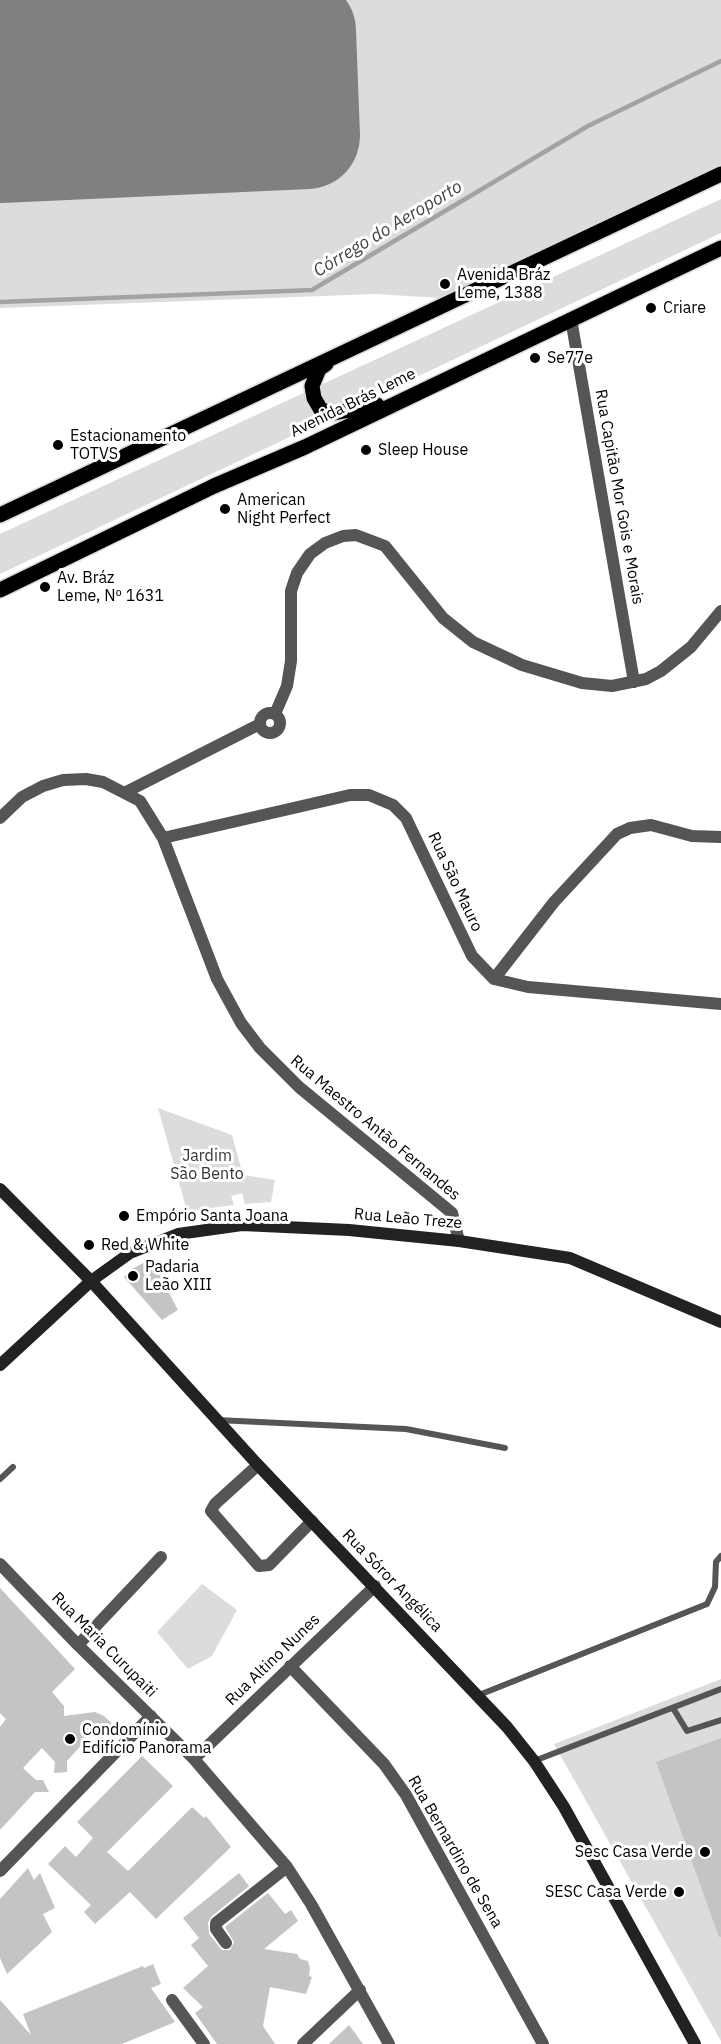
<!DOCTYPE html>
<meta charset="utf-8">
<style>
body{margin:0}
canvas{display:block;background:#fff}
</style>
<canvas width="721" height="2044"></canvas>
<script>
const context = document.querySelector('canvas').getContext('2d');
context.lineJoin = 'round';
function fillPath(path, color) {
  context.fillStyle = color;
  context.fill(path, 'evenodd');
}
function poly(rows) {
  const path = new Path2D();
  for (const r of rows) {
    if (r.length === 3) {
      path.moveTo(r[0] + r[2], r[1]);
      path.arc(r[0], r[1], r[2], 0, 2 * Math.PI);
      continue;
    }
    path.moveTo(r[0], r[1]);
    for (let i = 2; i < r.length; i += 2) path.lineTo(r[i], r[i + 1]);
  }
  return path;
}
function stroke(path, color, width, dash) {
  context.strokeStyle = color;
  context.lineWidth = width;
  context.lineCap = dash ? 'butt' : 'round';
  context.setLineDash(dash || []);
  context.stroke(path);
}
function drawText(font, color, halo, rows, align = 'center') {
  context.font = font + ' "IBM Plex Sans",sans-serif';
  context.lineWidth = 6;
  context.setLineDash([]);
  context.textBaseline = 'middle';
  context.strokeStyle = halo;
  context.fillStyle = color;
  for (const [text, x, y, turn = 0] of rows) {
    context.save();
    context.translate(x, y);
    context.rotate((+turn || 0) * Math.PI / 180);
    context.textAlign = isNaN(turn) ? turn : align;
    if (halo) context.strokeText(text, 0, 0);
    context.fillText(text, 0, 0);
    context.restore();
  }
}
const green = poly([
 [0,0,171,0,141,23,114,37,87,41,0,46],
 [302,0,721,0,721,167,439,298,376,294,0,308,0,150,307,136],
 [721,199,721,233,0,574,0,534],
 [158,1108,232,1135,243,1175,275,1180,271,1202,245,1204,242,1193,231,1196,234,1205,187,1211],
 [202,1584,237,1610,212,1656,188,1669,157,1632],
 [721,1679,721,2041,554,1744]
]);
const stream = poly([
 [0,302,312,290,588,126,721,61]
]);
const taxiway = poly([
 [56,100,111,90,133,81,204,31,235,0]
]);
const runway = poly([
 [0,46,303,31,307,136,0,150]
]);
const building = poly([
 [151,1259,178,1310,162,1320,124,1277,130,1270],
 [0,1588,75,1669,52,1692,64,1706,64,1716,95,1712,104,1716,117,1728,97,1728,67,1761,67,1772,54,1773,55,1762,42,1748,23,1768,36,1780,43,1780,49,1792,35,1792,0,1830,0,1727,6,1719,0,1713],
 [721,1738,721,1937,719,1937,656,1762],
 [142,1756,173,1786,107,1852,128,1871,192,1807,204,1818,206,1816,231,1847,156,1919,130,1892,95,1924,84,1912,91,1905,48,1864,65,1846,76,1857,93,1838,77,1822],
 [28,1868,34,1880,40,1873,55,1908,43,1914,52,1932,7,1974,0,1958,0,1899],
 [239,1873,249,1886,211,1917,208,1923,209,1934,222,1950,230,1950,234,1942,225,1927,268,1893,285,1914,291,1910,298,1921,264,1949,297,1954,300,1959,308,1961,310,1968,309,1976,312,1977,306,1994,270,1987,263,2026,275,2044,217,2044,195,2013,203,2007,183,1988,208,1966,191,1945,199,1938,183,1918],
 [153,1964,161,1984,151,1988,175,2022,122,2044,0,2044,0,2000,31,2035,23,2014,143,1966,144,1968],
 [349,2025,363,2044,329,2044]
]);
const lane = poly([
 [217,1420,406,1429,505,1448],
 [0,1479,13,1467],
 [479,1695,707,1604,715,1587,716,1562,721,1556],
 [673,1708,687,1731,721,1720],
 [534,1761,721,1689]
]);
const street = poly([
 [571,319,634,682],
 [270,723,10],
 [275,714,287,686,291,661,291,591,297,573,310,554,325,543,343,536,356,535,385,546,443,618,473,642,522,665,582,683,612,686,646,679,661,671,691,647,721,611],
 [126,792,260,724],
 [0,818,22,797,43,786,63,780,86,779,103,782,140,801,163,838,217,979,241,1023,260,1048,299,1087,452,1213,459,1241],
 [163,838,350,795,369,795,393,805,406,818,472,956,494,979,528,987,721,1004],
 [494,979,554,902,617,834,630,828,651,825,692,836,721,837],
 [258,1465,215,1504,211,1511,259,1566,269,1565,312,1521],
 [0,1564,78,1645,194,1759,287,1867,311,1904,389,2044],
 [78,1645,161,1557],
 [290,1666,384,1764,406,1795,543,2044],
 [194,1759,375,1586],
 [0,1871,151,1716],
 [226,1943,216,1929,216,1923,287,1867],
 [172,2000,204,2044],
 [303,2044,360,1990]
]);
const secondary = poly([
 [0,1189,91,1281,258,1465,507,1727,534,1761,564,1807,695,2044],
 [0,1365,91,1281,130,1253,178,1234,242,1225,349,1230,459,1241,570,1258,721,1322]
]);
const primary = poly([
 [326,364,319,369,312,386,314,398,321,410,334,413,377,405],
 [0,515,721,174],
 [0,590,214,486,305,447,721,248]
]);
const markers = [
 [445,284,6,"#000"],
 [651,308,6,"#000"],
 [535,358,6,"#000"],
 [58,445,6,"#000"],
 [366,450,6,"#000"],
 [225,509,6,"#000"],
 [45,587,6,"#000"],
 [124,1216,6,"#000"],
 [89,1245,6,"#000"],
 [133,1276,6,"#000"],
 [70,1739,6,"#000"],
 [705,1852,6,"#000"],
 [679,1892,6,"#000"]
];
const poiNames = [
 ["Avenida Bráz",457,275],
 ["Leme, 1388",457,293],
 ["Criare",663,308],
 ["Se77e",547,358],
 ["Estacionamento",70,436],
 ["TOTVS",70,454],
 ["Sleep House",378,450],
 ["American",237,500],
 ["Night Perfect",237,518],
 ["Av. Bráz",57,578],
 ["Leme, Nº 1631",57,596],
 ["Empório Santa Joana",136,1216],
 ["Red & White",101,1245],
 ["Padaria",145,1267],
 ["Leão XIII",145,1285],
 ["Condomínio",82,1730],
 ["Edifício Panorama",82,1748],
 ["Sesc Casa Verde",693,1852,"right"],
 ["SESC Casa Verde",667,1892,"right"]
];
const streetNames = [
 ["Avenida Brás Leme",353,403,-26],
 ["Rua Capitão Mor Gois e Morais",619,497,80],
 ["Rua São Mauro",455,882,65],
 ["Rua Maestro Antão Fernandes",375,1128,40],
 ["Rua Leão Treze",408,1219,5],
 ["Rua Sóror Angélica",392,1581,46],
 ["Rua Maria Curupaiti",104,1645,45],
 ["Rua Altino Nunes",273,1660,-44],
 ["Rua Bernardino de Sena",455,1852,60]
];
const parkNames = [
 ["Jardim",207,1156],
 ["São Bento",207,1174]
];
const waterNames = [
 ["Córrego do Aeroporto",388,229,-31]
];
fillPath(green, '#dcdcdc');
stroke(stream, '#a3a3a3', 4.5);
stroke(taxiway, '#808080', 42);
stroke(runway, '#808080', 106);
fillPath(building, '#c4c4c4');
stroke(primary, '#dbdbdb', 18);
stroke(lane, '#555', 6);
stroke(street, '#555', 12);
stroke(secondary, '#222', 12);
stroke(primary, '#000', 15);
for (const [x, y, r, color] of markers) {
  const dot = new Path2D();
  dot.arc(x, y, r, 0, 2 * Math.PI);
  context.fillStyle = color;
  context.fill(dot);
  stroke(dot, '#fff', 2);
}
drawText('16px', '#000', '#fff', poiNames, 'left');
drawText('16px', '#000', '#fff', streetNames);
drawText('16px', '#333', '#fff', parkNames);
drawText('italic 18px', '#444', '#fff', waterNames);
</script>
